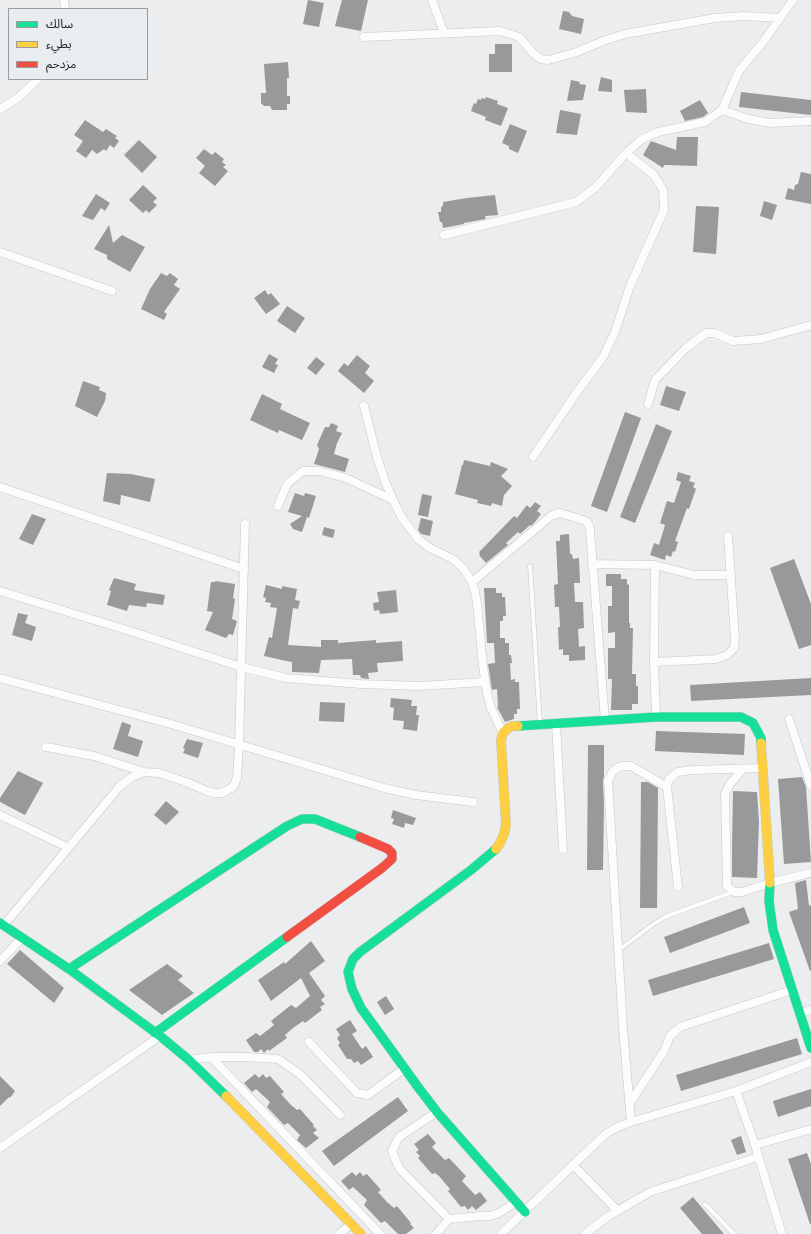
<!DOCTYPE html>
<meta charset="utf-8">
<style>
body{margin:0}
#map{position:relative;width:811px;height:1234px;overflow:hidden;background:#ebedef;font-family:Poppins,"Noto Sans Arabic",sans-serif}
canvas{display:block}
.legend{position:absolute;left:8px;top:8px;width:140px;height:72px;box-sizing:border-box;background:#eaedf0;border:1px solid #9a9c9e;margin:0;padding:5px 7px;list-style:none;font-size:12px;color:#212224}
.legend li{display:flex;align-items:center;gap:8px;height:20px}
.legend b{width:20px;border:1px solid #9a9c9e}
</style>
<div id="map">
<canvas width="811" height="1234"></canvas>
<ul class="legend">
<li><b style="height:5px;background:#16e098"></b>سالك</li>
<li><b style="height:5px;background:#ffcf43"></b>بطيء</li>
<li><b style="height:5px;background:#f24e42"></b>مزدحم</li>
</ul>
</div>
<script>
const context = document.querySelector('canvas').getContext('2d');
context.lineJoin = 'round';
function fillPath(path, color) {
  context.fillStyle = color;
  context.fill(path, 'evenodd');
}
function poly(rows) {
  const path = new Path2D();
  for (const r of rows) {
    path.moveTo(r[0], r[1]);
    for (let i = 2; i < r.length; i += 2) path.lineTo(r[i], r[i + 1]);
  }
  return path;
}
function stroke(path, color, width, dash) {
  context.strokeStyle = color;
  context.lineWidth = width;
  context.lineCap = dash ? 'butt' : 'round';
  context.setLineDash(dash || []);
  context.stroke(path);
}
const building = poly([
 [308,0,324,3,319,27,303,24],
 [342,0,368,0,361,31,335,26],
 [563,11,569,12,572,16,584,19,581,34,559,29],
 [495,44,512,44,512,72,489,72,489,54,495,54],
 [288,62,289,78,287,78,287,96,290,96,290,104,287,104,287,110,272,110,270,106,264,106,261,103,261,93,266,93,264,64],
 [601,77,612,80,612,92,598,91],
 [571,80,580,82,579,84,586,85,583,100,567,101],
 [646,89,647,113,626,112,624,90],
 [741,92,811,100,811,115,739,107],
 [486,97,498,101,497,104,508,108,501,126,485,120,486,117,471,111,474,103,476,104,478,99,481,100,482,98,485,99],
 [700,100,708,113,703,117,685,121,680,111],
 [560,110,581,114,577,135,556,133],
 [85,120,103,132,106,129,117,136,115,138,119,141,114,148,110,145,106,151,104,149,97,154,92,150,86,158,76,151,83,141,74,135],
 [510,124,527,131,518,153,509,149,509,146,502,143],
 [677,137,698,137,697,166,664,165,663,168,643,155,651,141,676,150],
 [139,140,157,157,142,173,124,155],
 [204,149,212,155,215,152,224,159,222,162,226,165,223,167,228,171,215,186,199,173,205,166,196,158],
 [801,172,811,174,811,204,785,199,788,188,794,190,795,185,798,184],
 [143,185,157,198,153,202,157,205,149,213,146,210,143,213,129,200],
 [96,194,110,203,105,211,101,208,93,220,82,216],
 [495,195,498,215,485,216,486,219,464,223,464,224,443,228,442,222,440,222,438,212,441,212,441,207,443,206,443,202,467,198],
 [764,201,777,205,772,220,760,216],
 [696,206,719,207,716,254,693,252],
 [109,225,113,243,122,235,145,247,130,272,107,259,107,255,94,249],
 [161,273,167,276,170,273,178,279,174,285,180,289,164,312,167,314,164,320,141,309,150,289],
 [265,290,268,295,271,293,280,304,266,314,254,298],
 [287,306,305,318,295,333,277,321],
 [269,354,278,359,275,364,278,365,274,373,262,367],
 [357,355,370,366,365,373,374,381,364,393,338,371,344,363,348,366],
 [316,357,325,364,316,375,307,368],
 [83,381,100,387,99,390,106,393,105,401,97,417,75,406],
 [666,386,686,392,679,411,660,405],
 [262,394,282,404,280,409,310,423,302,440,279,430,278,433,250,420],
 [625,412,641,418,607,512,591,506],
 [331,423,338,426,336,431,342,433,337,443,334,454,349,459,345,472,314,464,319,449,317,445,325,427,329,427],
 [656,424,672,431,635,523,620,517],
 [464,460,490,466,491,462,508,469,501,476,512,486,504,495,502,506,492,503,491,506,477,503,478,500,455,494,462,465,463,465],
 [678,472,691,476,689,481,695,483,693,487,696,489,689,509,687,508,675,541,678,542,675,552,673,551,671,557,666,555,665,560,650,555,654,543,659,545,665,525,660,523,667,501,674,503,681,482,676,480],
 [107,473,131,474,155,479,150,502,121,495,120,505,103,501],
 [295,493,304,496,305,493,316,496,309,518,307,517,302,532,293,529,290,524,302,516,288,512],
 [422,494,432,496,428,517,418,515],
 [535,502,541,506,537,511,541,514,535,522,531,526,530,525,520,534,518,532,506,543,508,545,486,563,479,555,480,554,479,552,486,545,514,516,517,518,527,505,530,508],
 [32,514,46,519,33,545,19,539],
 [421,518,433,521,430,536,421,534,418,530],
 [324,527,335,530,333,538,322,535],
 [569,534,570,554,572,554,573,559,579,558,580,583,574,583,575,602,583,602,584,628,578,629,579,647,585,646,585,660,569,661,569,655,563,655,563,649,559,650,558,627,560,627,559,607,555,607,554,585,558,584,556,541,560,541,560,535],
 [794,559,811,604,811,645,799,649,770,568],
 [606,574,621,574,621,579,627,579,627,584,629,585,629,623,630,623,630,628,633,628,632,674,636,674,636,686,638,686,638,704,632,704,632,710,611,710,612,679,608,679,608,648,615,648,615,632,608,633,608,606,612,606,612,586,606,586],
 [114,578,136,584,134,590,165,595,163,605,147,603,146,607,129,605,127,611,107,605,111,591,109,590],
 [215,581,235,584,233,598,235,599,232,619,237,621,233,635,229,634,226,638,205,630,213,612,207,611,211,582,215,582],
 [266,585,282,589,282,586,297,589,295,600,300,601,298,609,293,608,288,645,321,647,321,640,338,640,338,643,376,640,376,643,402,641,403,661,377,663,378,672,368,673,369,679,361,678,360,675,353,675,352,659,321,660,319,673,292,672,292,662,286,661,264,656,269,637,272,638,277,608,270,607,271,603,265,602,266,598,263,597],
 [484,588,496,588,496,593,502,593,502,597,505,597,506,616,503,616,503,621,500,621,500,638,505,638,505,643,509,643,509,655,511,655,512,663,510,663,511,680,515,679,515,682,519,682,520,709,517,709,517,714,514,714,514,719,505,722,497,707,498,707,497,689,492,690,488,664,495,663,494,643,487,643],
 [396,590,398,612,380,614,379,610,374,611,373,603,379,602,377,592],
 [18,613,28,615,25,623,36,627,32,641,12,635],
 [811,678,811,695,691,701,690,685],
 [391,698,412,700,411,706,417,706,416,715,419,715,417,731,403,729,404,721,393,720,394,708,390,707],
 [320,702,345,703,344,722,319,721],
 [122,722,131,725,128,736,143,741,138,757,113,749],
 [656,731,745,734,744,755,655,751],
 [187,739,203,743,198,758,183,753,185,749,183,748],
 [588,745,604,745,604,776,603,781,604,805,603,870,587,870],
 [18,771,43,783,25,815,0,802,0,798],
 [802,777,806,787,811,862,784,864,778,779],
 [641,782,648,782,658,788,657,908,640,908],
 [733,791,757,792,759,821,757,878,732,877,732,844],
 [166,801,179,812,166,825,154,815],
 [393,810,416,818,413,825,405,823,404,828,392,824,394,819,391,818],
 [806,880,809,906,811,905,811,970,810,971,789,912,798,909,795,883],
 [744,907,750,923,670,953,664,937],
 [311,941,325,961,309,973,325,996,321,1000,325,1004,320,1007,322,1010,305,1023,303,1021,293,1028,285,1035,287,1038,269,1051,268,1049,264,1053,261,1049,258,1052,254,1052,246,1040,256,1033,260,1036,274,1025,271,1021,291,1005,296,1008,310,996,301,978,271,1001,258,980,284,962,285,964],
 [769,943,774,959,653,996,648,980],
 [20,950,64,988,54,1003,7,964],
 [167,964,183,976,178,980,194,993,162,1015,129,990],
 [386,996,394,1009,385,1015,377,1002],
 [350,1020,357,1031,352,1034,362,1049,366,1046,373,1057,361,1065,358,1061,354,1063,351,1059,347,1059,338,1045,340,1043,337,1038,340,1035,336,1029],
 [797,1038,802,1054,681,1091,676,1075],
 [255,1074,259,1078,263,1074,266,1078,270,1076,284,1092,281,1094,291,1105,297,1110,300,1109,314,1125,313,1126,317,1130,313,1133,319,1138,306,1148,297,1140,300,1135,288,1123,284,1125,267,1107,270,1102,256,1089,252,1092,244,1083],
 [0,1076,15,1091,10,1098,9,1097,0,1106],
 [811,1089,811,1106,778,1117,773,1101],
 [398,1097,408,1111,334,1166,322,1151],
 [428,1134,436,1143,432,1147,445,1160,449,1158,466,1176,462,1181,475,1195,480,1192,487,1201,476,1210,472,1206,468,1210,465,1206,461,1207,448,1191,450,1189,439,1176,435,1173,432,1174,418,1158,420,1156,416,1152,419,1150,414,1144],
 [741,1136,746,1152,737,1155,731,1140],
 [807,1153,811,1164,811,1224,810,1224,788,1159],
 [352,1172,356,1176,360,1172,363,1176,367,1174,381,1190,378,1192,387,1202,394,1208,397,1206,411,1223,410,1224,414,1228,406,1234,398,1234,385,1221,381,1223,364,1205,367,1200,353,1187,349,1190,341,1181],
 [693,1197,724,1234,702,1234,680,1208]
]);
const lane = poly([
 [530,566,540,724],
 [619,950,652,925,667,916,733,892],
 [705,1204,734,1234]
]);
const street = poly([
 [64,0,65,9],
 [432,0,444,33],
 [364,37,500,31,519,37,535,55,541,59,548,60,574,53,606,40,625,34,715,18,744,16,780,18],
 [0,109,18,98,38,79],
 [722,110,739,71,763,42,793,0],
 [444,235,576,202,596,187,626,153,642,139,658,132,705,122,722,110,748,119,770,123,811,121],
 [0,252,112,291],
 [648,404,655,380,686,348,706,333,715,333,733,341,761,339,811,325],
 [364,406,377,457,385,481,393,500,402,518,419,540,430,548,453,559,463,568,472,582,475,592,477,603,483,666,487,693,491,708,503,733],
 [533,457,577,392,603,357,615,332,630,286,664,210,663,190,654,175,626,153],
 [0,487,244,569],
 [278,506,287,484,303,471,319,471,346,478,393,500],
 [592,564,655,565,694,575,731,575],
 [655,565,654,662,656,717],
 [472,582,551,516,556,514,560,513,586,521,589,525,590,530,605,721],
 [0,591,130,631,241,667,286,678,361,684,419,686,485,682],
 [654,662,716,659,727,655,734,648,735,639,728,536],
 [0,678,171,724,384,788,416,795,473,802],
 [789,719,811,786],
 [556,724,563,849],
 [46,747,94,756,144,772],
 [743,769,730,784,725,794,727,886,734,892,742,892,770,883,811,873],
 [0,815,67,847],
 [678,887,667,787,669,779,678,772,692,770,762,768],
 [4,925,120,786,132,777,144,772,159,773,186,782,207,791,215,793,222,793,227,790,232,788,235,783,237,778,239,745,245,524],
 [0,961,22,938],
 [800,1013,811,1010],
 [309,1042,357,1093,368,1095,405,1068],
 [211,1057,380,1234],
 [189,1060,211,1057,245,1057,278,1059,301,1075,340,1115],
 [736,1091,755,1145,782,1234],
 [630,1103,664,1051,670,1036,680,1027,792,990],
 [437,1112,399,1137,392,1151,399,1168,449,1219],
 [631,1122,623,1028,608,781,613,771,621,766,631,766,667,787],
 [755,1145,811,1129],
 [0,1148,160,1036],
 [573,1165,618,1211],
 [339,1234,351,1224],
 [436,1234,449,1219,480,1216,490,1216,499,1213,516,1202],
 [501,1234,597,1142,607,1133,618,1127,631,1122,736,1091,811,1062],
 [585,1234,607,1217,650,1192,758,1157]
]);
const fast = poly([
 [518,726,656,717,741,717,753,723,761,738,761,743],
 [496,849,471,870,360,952,353,959,348,972,352,989,361,1008,418,1087,437,1112,525,1212],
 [770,883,769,901,773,930,811,1048],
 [0,923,69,969,160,1036,189,1060,226,1096],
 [69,969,287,826,302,819,315,819,360,837],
 [155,1033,287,937]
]);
const slow = poly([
 [761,743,770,883],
 [496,849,500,843,504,834,506,825,501,740,503,733,507,729,512,726,518,726],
 [226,1096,361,1234]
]);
const jam = poly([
 [287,937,382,868,392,859,392,853,388,849,360,837]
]);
fillPath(building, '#97999a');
stroke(lane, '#c6c7c8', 5);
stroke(street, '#c6c7c8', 9);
stroke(fast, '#c6c7c8', 10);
stroke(slow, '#c6c7c8', 10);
stroke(jam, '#c6c7c8', 10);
stroke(lane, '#fcfcfd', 4);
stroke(street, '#fcfcfd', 8);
stroke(fast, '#16e098', 9);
stroke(slow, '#ffcf43', 9);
stroke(jam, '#f24e42', 9);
</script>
